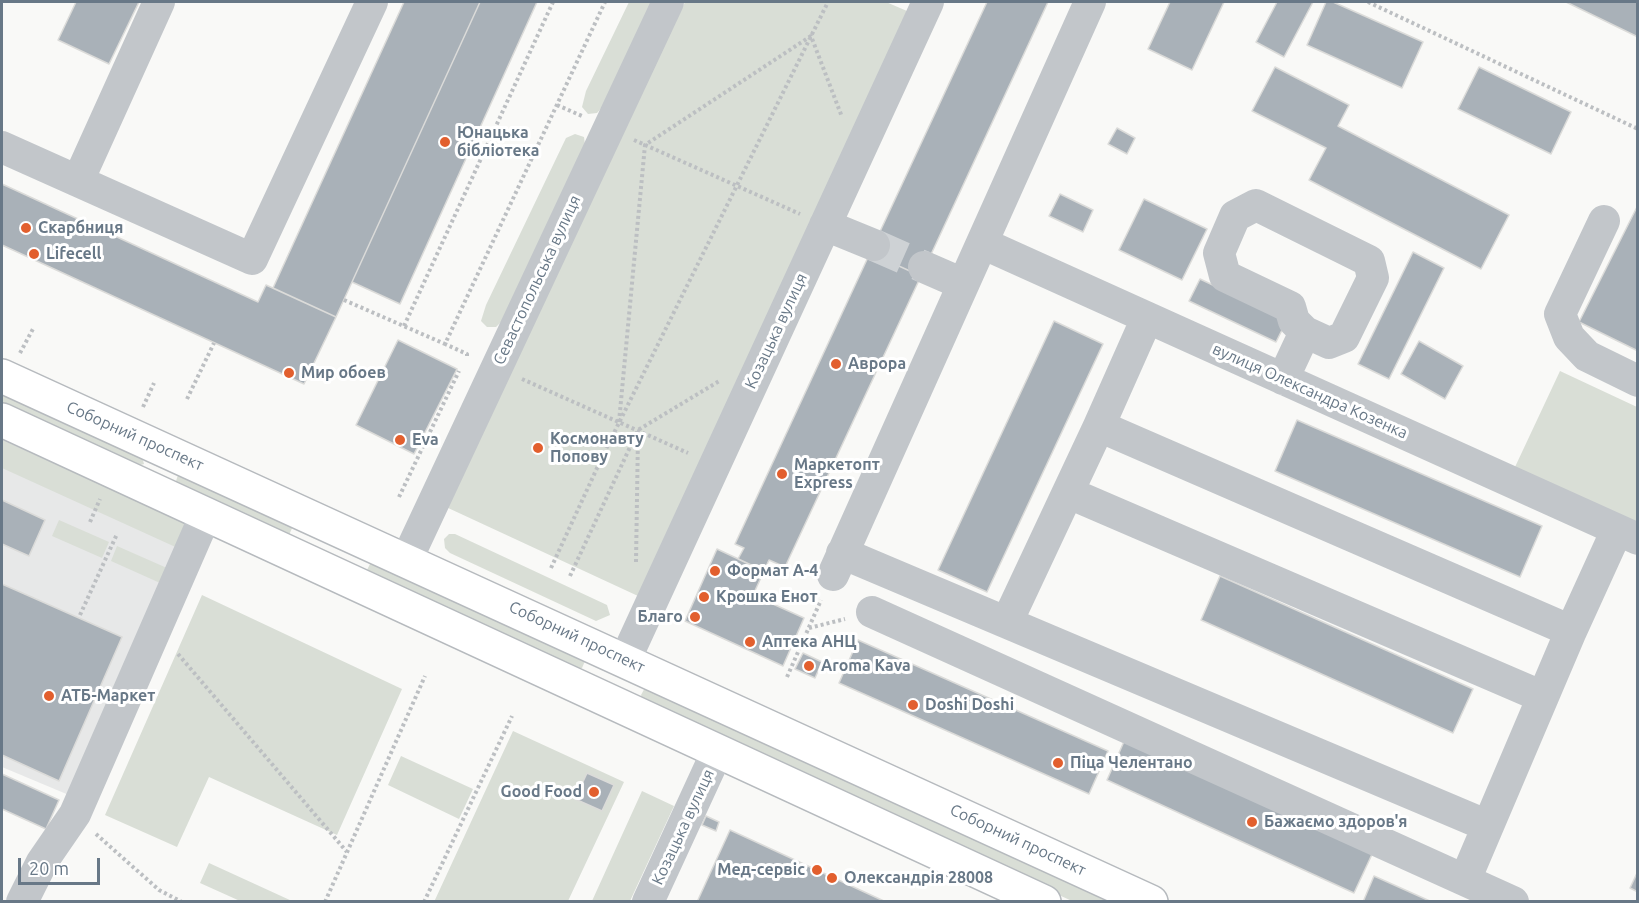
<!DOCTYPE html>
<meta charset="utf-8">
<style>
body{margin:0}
#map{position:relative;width:1639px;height:903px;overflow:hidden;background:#f9f9f7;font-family:Ubuntu,sans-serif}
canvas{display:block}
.frame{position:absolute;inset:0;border:3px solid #687887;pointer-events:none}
.scale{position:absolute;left:18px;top:858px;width:82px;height:27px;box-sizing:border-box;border:3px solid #687887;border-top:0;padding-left:8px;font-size:18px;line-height:21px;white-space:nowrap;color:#687887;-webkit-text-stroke:4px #fff;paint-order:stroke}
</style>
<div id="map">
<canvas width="1639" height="903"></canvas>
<div class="frame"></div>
<div class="scale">20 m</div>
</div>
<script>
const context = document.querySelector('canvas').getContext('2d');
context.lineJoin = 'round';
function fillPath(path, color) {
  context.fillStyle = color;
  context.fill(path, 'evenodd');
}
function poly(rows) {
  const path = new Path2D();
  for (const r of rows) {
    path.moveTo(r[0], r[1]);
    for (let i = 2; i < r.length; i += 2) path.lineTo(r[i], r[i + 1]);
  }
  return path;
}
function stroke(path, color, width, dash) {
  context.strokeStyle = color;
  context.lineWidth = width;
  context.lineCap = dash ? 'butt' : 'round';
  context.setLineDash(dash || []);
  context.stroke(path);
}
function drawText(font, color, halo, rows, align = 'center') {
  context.font = font + ' Ubuntu,sans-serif';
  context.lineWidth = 6;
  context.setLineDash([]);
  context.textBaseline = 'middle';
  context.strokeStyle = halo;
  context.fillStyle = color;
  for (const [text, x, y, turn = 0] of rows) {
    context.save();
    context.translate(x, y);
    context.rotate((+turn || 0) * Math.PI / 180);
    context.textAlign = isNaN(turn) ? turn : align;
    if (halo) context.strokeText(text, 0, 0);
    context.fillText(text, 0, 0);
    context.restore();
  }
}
const built = poly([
 [2,433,190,519,76,798,2,767]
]);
const green = poly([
 [629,2,653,2,605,104,597,113,588,114,582,107,586,91],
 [685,2,886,2,907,11,638,596,446,507],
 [575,134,584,137,585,145,505,318,496,327,487,327,481,321,486,305,566,138],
 [1560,371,1637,407,1637,523,1515,467],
 [2,392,142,457,144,464,137,466,2,404],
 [2,440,193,526,182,550,2,468],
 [179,472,293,526,289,535,181,491,176,481],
 [59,520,109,542,102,558,52,536],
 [449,534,455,534,607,605,610,615,596,621,450,553,445,548,444,539],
 [117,546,176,572,169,587,111,561],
 [372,560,580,651,585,661,582,668,570,671,372,579,367,570],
 [202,595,402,689,337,835,209,777,177,847,105,815],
 [647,684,1130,901,1072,901,644,706,641,695],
 [513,731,624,782,568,901,434,902],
 [401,756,473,789,459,819,388,785],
 [642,791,674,806,630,901,592,901],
 [209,863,292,901,240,901,200,883]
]);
const building = poly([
 [76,2,139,2,109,64,58,40,76,2],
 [404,2,480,2,336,317,273,288,404,2],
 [480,2,537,2,400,304,352,282,480,2],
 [987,2,1048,2,921,276,870,253,987,2],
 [1170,2,1224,2,1192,70,1148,49,1170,2],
 [1277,2,1313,2,1284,57,1256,42,1277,2],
 [1326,2,1333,2,1423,42,1402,88,1307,45,1326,2],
 [1566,2,1638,2,1638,37,1566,2],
 [1275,67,1349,105,1338,126,1509,215,1481,269,1309,180,1326,148,1252,111,1275,67],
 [1479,67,1571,112,1551,154,1458,109,1479,67],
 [1117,128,1135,138,1127,154,1108,144,1117,128],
 [2,184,258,302,266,285,336,317,304,384,2,245,2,184],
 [1060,194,1093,210,1083,232,1049,216,1060,194],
 [1144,199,1207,229,1182,280,1119,250,1144,199],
 [1638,205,1638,351,1579,322,1638,205],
 [1413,252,1444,268,1389,379,1358,364,1413,252],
 [870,253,921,276,785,567,769,560,764,571,738,559,744,548,735,544,870,253],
 [1200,279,1287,320,1276,342,1189,301,1200,279],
 [1054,321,1103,344,987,592,938,570,1054,321],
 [398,340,457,369,414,454,356,425,398,340],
 [1419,341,1463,366,1445,399,1401,374,1419,341],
 [1297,420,1542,526,1520,577,1275,471,1297,420],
 [2,500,45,520,29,556,2,544,2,500],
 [717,549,764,571,753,595,804,618,783,666,685,621,717,549],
 [1220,576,1473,689,1453,733,1201,620,1220,576],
 [2,584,122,637,59,781,2,755,2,584],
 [858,640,1108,751,1089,794,839,683,858,640],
 [803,653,822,662,815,678,795,669,803,653],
 [1126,737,1374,850,1354,893,1107,780,1126,737],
 [587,773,614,785,602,811,575,799,587,773],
 [2,774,59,800,46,829,2,809,2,774],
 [706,816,719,822,716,831,702,825,706,816],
 [730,830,886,902,697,902,730,830],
 [1638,871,1638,892,1630,888,1638,871],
 [1374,876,1432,902,1363,902,1374,876]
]);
const minorTunnel = poly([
 [874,245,924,267]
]);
const path = poly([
 [1368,2,1638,129],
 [557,105,582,116],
 [634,140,800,214],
 [344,300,445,344],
 [404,326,553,2],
 [20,353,34,327],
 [467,356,467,354,445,344,605,2],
 [522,379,688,453],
 [187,399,214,343],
 [143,407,154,383],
 [619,422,645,145,811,36,842,117],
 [399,497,459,371],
 [90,522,100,499],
 [636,562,638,434],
 [551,568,604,453,828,2],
 [570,576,638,430,721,380],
 [80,615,117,534],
 [809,628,845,619],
 [178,654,347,852],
 [787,677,821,600],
 [96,834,159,890,182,902],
 [325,902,425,676],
 [424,902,512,716]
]);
const minor = poly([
 [2,147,252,259,372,2],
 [78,181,159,2],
 [1604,221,1560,314,1569,337,1587,356,1638,381],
 [825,225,874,245],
 [982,243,1638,539],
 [924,267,963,284],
 [1283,379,1305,332,1329,343,1344,337,1373,278,1369,261,1256,205,1235,216,1219,253,1225,276,1290,307,1294,321,1305,332],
 [1099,426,1147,318],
 [1069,493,1543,697],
 [842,553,1488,826,1571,631,1099,426,1007,622],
 [407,559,668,2],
 [833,575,1090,2],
 [872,612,1513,902],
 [1571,631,1617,530],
 [625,660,928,2],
 [1465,880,1488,826],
 [22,902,42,862,75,814,206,514],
 [648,902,717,752]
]);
const major = poly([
 [2,376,1151,902],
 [2,420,1044,902]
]);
const markers = [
 [445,142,6,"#e25f2e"],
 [26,228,6,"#e25f2e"],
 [34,254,6,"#e25f2e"],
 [836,364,6,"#e25f2e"],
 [289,373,6,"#e25f2e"],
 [400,440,6,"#e25f2e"],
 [538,448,6,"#e25f2e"],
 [782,474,6,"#e25f2e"],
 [715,571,6,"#e25f2e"],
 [704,597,6,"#e25f2e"],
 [695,617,6,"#e25f2e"],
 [750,642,6,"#e25f2e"],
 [809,666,6,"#e25f2e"],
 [49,696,6,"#e25f2e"],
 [913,705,6,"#e25f2e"],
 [1058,763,6,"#e25f2e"],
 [594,792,6,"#e25f2e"],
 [1252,822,6,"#e25f2e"],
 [817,870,6,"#e25f2e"],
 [832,878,6,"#e25f2e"]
];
const poiNames = [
 ["Юнацька",457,133],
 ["бібліотека",457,151],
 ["Скарбниця",38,228],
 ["Lifecell",46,254],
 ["Аврора",848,364],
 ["Мир обоев",301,373],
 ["Космонавту",550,439],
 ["Попову",550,457],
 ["Eva",412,440],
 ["Маркетопт",794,465],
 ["Express",794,483],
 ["Формат А-4",727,571],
 ["Крошка Енот",716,597],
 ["Благо",683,617,"right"],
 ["Аптека АНЦ",762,642],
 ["Aroma Kava",821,666],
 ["АТБ-Маркет",61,696],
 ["Doshi Doshi",925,705],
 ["Піца Челентано",1070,763],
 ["Good Food",582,792,"right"],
 ["Бажаємо здоров'я",1264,822],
 ["Мед-сервіс",805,870,"right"],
 ["Олександрія 28008",844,878]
];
const streetNames = [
 ["Севастопольська вулиця",537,280,-65],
 ["Козацька вулиця",776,331,-65],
 ["вулиця Олександра Козенка",1310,391,24],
 ["Соборний проспект",135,436,24],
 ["Соборний проспект",577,637,25],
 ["Козацька вулиця",683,827,-65],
 ["Соборний проспект",1018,840,25]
];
fillPath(built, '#e7e8e8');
fillPath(green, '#d9ded6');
fillPath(building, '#a9b1b8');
stroke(building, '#dbdbd9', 1.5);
stroke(minorTunnel, '#ced2d5', 32, [32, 16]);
stroke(major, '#b6babe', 36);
stroke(path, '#bcbfc2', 4, [3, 3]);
stroke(minor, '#c2c6ca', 32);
stroke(major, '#fff', 33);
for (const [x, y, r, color] of markers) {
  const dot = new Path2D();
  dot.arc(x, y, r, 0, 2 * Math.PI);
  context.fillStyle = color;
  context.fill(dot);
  stroke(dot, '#fff', 2);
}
drawText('bold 16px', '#687887', '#fff', poiNames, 'left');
drawText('16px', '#687887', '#fff', streetNames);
</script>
